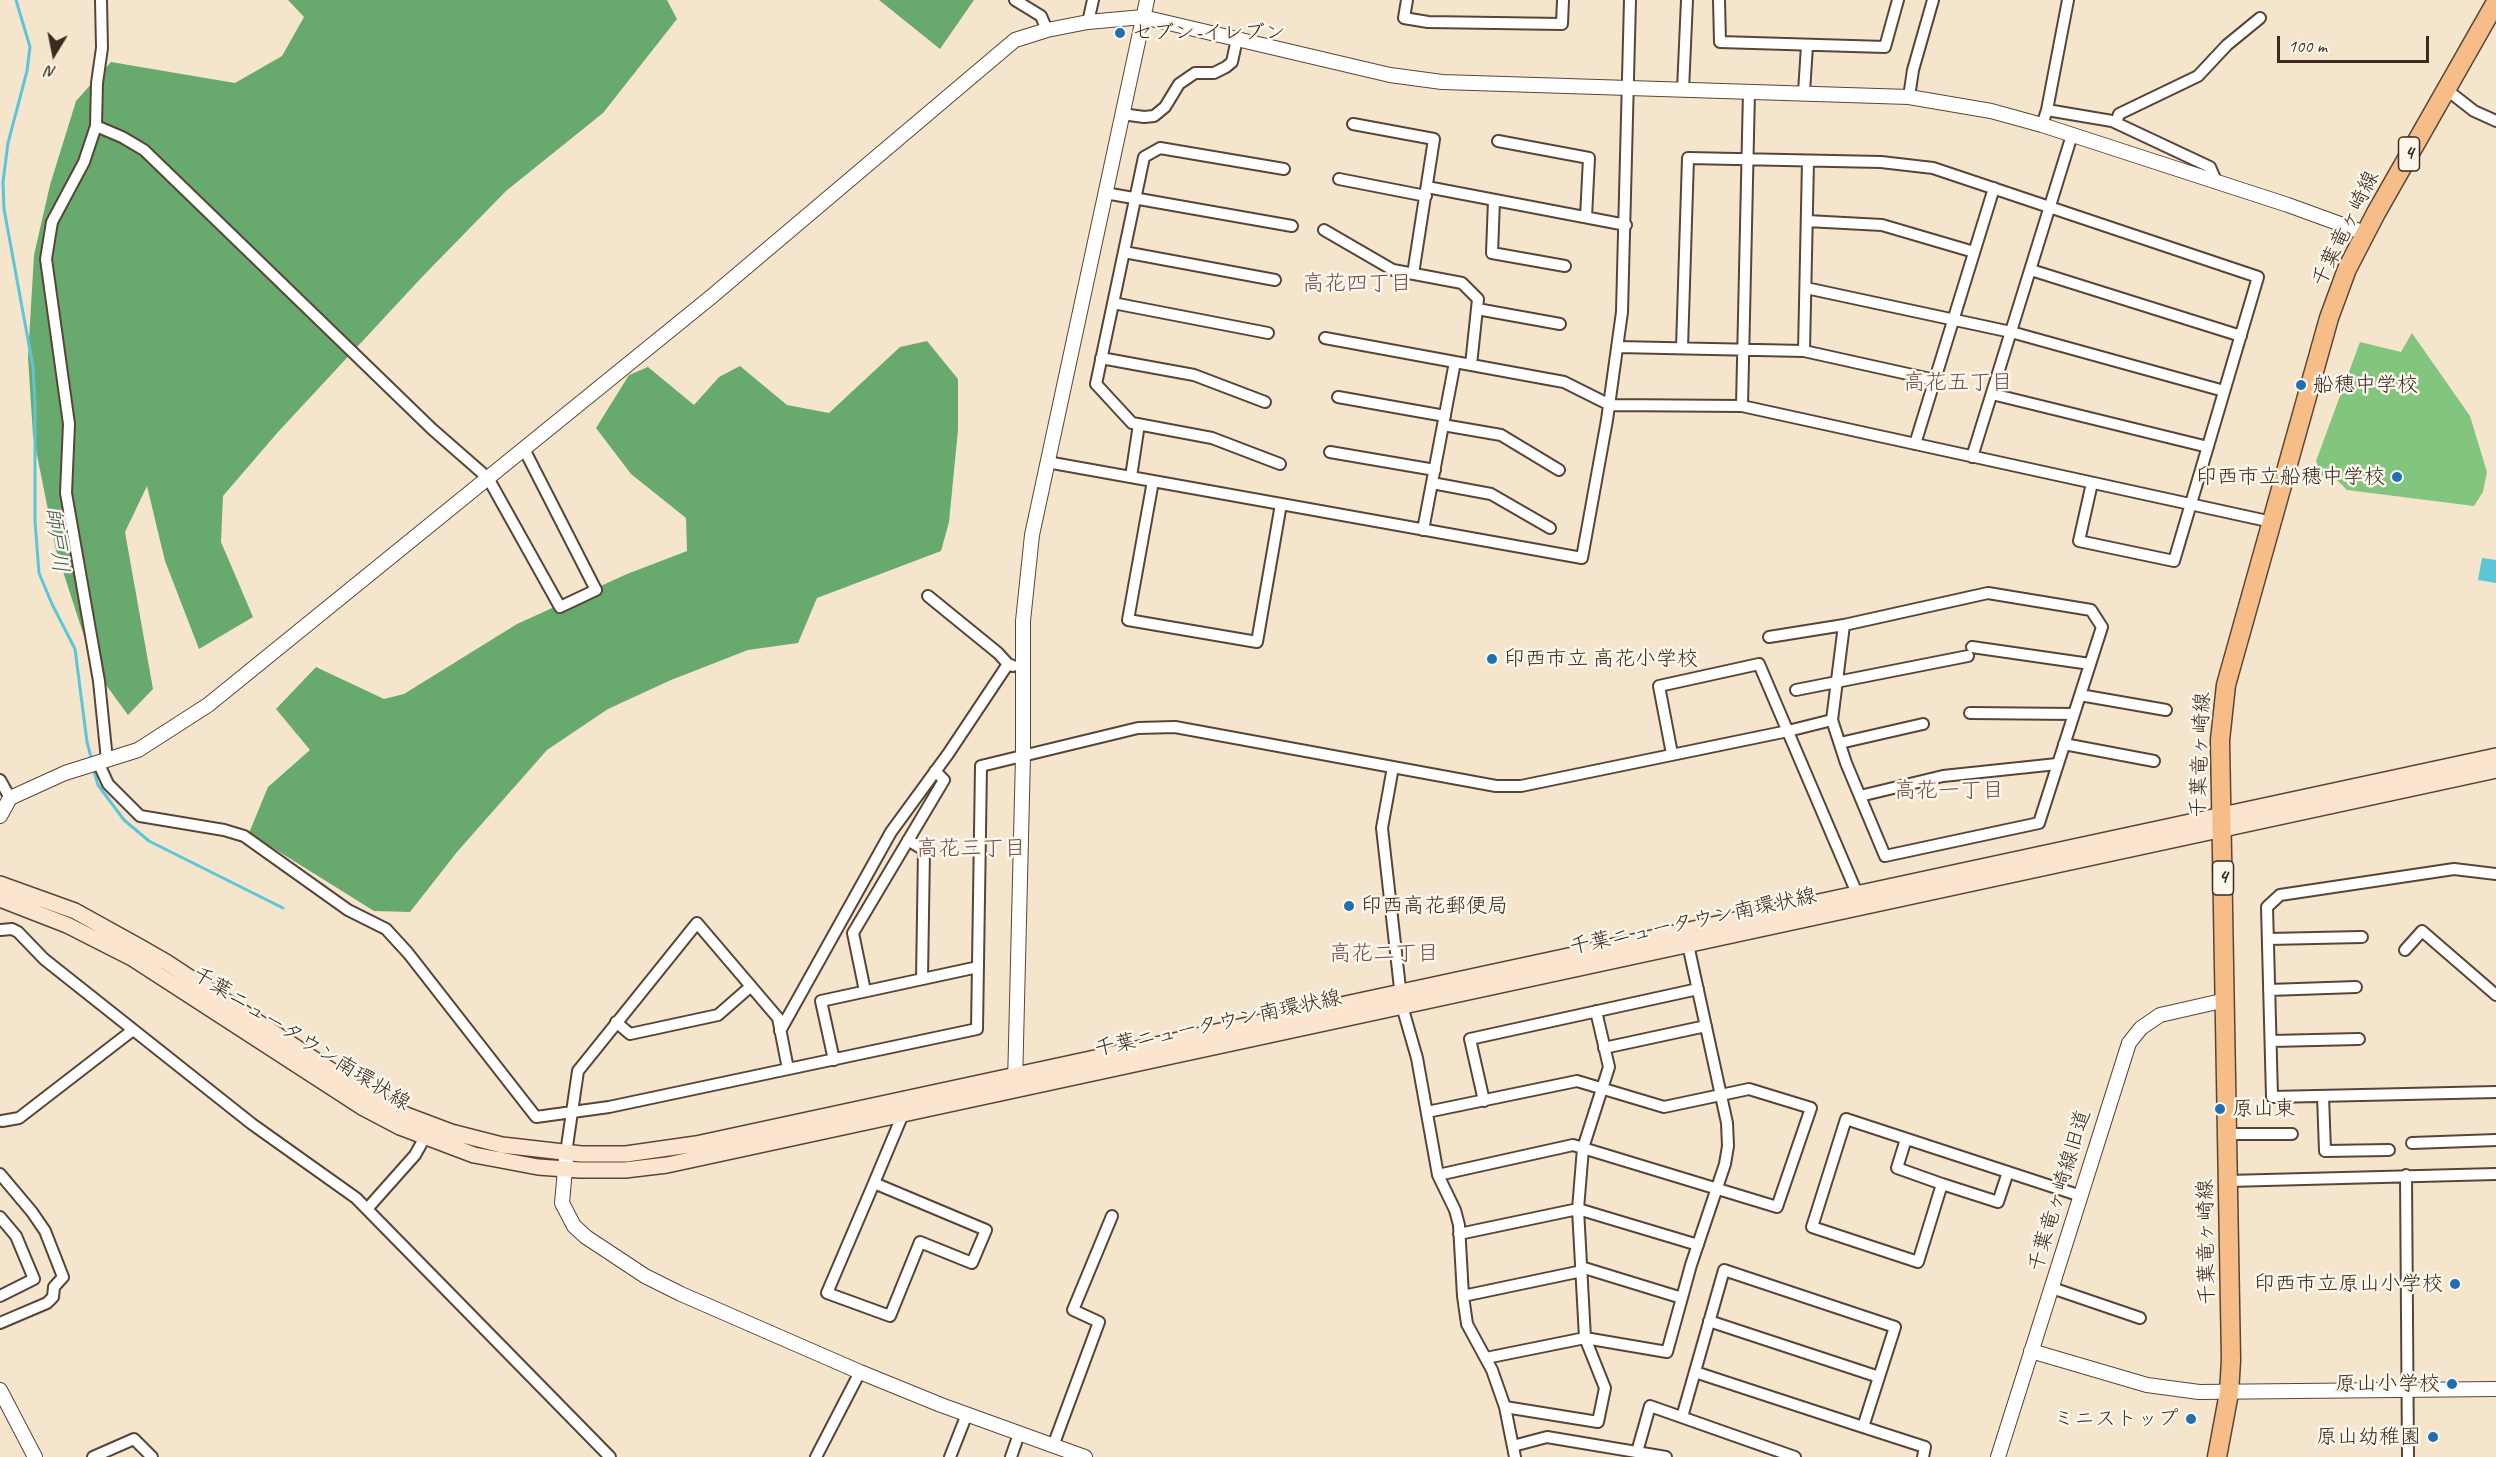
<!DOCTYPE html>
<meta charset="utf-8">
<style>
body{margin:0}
#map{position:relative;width:2496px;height:1457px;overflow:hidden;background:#f6e5cd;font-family:Caveat,sans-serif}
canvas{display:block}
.north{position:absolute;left:24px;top:24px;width:60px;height:60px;-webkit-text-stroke:4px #fbf7ec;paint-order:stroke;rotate:190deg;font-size:16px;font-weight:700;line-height:24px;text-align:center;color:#3b2a1e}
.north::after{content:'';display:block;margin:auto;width:21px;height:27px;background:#3b2a1e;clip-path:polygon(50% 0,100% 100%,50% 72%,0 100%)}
.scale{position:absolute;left:2277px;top:36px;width:152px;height:27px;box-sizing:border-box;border:3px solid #3b2a1e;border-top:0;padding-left:8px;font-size:18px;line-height:21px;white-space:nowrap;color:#3b2a1e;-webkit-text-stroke:4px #fbf7ec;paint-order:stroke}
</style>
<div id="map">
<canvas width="2496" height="1457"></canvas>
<div class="north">N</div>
<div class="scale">100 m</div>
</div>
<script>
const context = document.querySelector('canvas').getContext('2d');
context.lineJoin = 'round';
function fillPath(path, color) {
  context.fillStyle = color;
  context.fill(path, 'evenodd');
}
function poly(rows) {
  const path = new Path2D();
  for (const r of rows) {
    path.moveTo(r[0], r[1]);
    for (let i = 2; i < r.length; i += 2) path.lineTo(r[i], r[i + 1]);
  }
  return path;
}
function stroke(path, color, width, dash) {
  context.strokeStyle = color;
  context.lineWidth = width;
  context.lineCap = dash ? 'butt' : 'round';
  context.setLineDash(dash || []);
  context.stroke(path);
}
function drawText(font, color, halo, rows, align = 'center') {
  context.font = font + ' Caveat,"Klee One",sans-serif';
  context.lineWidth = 5;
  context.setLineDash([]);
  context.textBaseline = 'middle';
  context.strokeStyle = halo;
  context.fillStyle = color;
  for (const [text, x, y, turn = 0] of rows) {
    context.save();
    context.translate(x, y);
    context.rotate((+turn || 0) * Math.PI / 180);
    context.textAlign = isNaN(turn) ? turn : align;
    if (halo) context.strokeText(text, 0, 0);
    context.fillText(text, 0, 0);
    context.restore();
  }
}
const green = poly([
 [2412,333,2470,416,2487,472,2483,492,2474,506,2347,490,2337,480,2321,475,2316,461,2360,342,2401,352]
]);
const forest = poly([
 [288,0,667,0,677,19,603,113,506,191,423,276,278,432,223,496,221,542,253,617,199,649,165,561,147,486,125,532,153,689,128,715,95,670,56,550,33,435,28,357,34,255,50,185,76,101,111,62,235,83,282,56,304,17],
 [879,0,974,0,940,49],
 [927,341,958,379,958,430,949,522,941,551,817,598,798,643,748,650,671,680,608,709,547,750,457,852,410,912,374,911,249,833,268,787,310,750,276,709,316,667,384,699,404,694,517,624,627,574,687,551,686,518,631,474,596,428,629,375,648,367,694,405,719,377,740,366,787,405,829,413,900,347]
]);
const water = poly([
 [2482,558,2496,560,2496,583,2478,580]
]);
const stream = poly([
 [16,0,30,47,27,71,8,143,3,182,4,209,33,367,35,404,35,521,39,573,52,604,75,649,87,742,92,761],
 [93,768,98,785,124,820,149,841,283,908]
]);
const minor = poly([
 [101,0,102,48,97,83,96,126,84,162,52,222,46,259,69,424,66,493,99,681,107,760],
 [1015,0,1041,16,1047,30],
 [1407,0,1404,18,1428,22,1562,24,1563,0],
 [1719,0,1720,42,1885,47,1898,0],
 [1088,22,1093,0],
 [1683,90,1687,0],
 [2447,90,2474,111,2496,121],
 [1804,92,1807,46],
 [1909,97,1913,70,1933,0],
 [2047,110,2112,121,2210,167,2216,181],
 [1122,114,1144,117,1154,116,1165,107,1179,84,1195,73,1214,73,1226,67,1232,62,1237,39],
 [2116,123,2119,114,2198,76,2227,45,2260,18],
 [1353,124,1434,139,1413,274],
 [2042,125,2047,110,2068,0],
 [96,126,122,137,144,150,432,429,488,478,560,607,596,590,524,449],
 [1498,141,1589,158,1586,217],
 [1339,179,1426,196],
 [1427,187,1626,225],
 [1105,193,1292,226],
 [1494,200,1492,253,1565,266],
 [1807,221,1882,225,1974,252],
 [1324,230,1393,270,1462,283,1478,299,1471,365],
 [1124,252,1275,280],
 [2031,270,2241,336],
 [1806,288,2011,332,2224,391],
 [1113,303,1268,333],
 [1477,309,1560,324],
 [1325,338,1455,362],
 [1618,347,1804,351,1935,380],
 [1682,348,1688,158,1881,162,1933,168,2258,277,2174,561,2079,541,2092,483],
 [1804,351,1808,161],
 [1101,358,1194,375,1265,402],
 [1992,394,2208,447],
 [1338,397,1445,416],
 [1742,406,1749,91],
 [1443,425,1501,435,1559,470],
 [1915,444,1994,188],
 [1330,452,1435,470],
 [1972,457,2072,135],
 [1047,462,1582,558,1607,420,1622,312,1630,0],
 [1280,464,1212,438,1132,423,1096,384,1144,157,1160,148,1284,169],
 [1131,477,1139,424],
 [1153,481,1128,620,1257,642,1281,504],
 [1432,483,1491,494,1550,528],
 [1423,530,1455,362,1564,382,1610,405,1742,406,2272,522],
 [928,596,998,653,1008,664,1013,666],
 [1769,637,1844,625],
 [1972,647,2090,664],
 [1796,690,1968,656],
 [2080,695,2166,710],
 [1970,713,2074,714],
 [1840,743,1923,724],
 [2064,744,2154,761],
 [1672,754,1659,686,1759,664,1859,898],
 [98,762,108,784,140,816,224,830,244,836,348,910,386,929,408,953,536,1117,609,1107,977,1029,981,766,1138,728,1175,727,1496,786,1521,786,1788,731,1832,720,1846,763,1885,856,2039,823,2102,627,2091,610,1988,593,1844,625,1832,720],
 [1393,767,1382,828,1402,1006,1417,1058,1438,1175,1455,1210,1459,1225,1463,1296,1467,1324,1492,1370,1505,1407,1515,1457],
 [0,780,10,798],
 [1860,796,1943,776,2057,764],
 [908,840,924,850,922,979],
 [2496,874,2454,869,2280,895,2267,907,2272,1097,2496,1092],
 [0,930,12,929,18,932,44,959,252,1124,356,1198,610,1457],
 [2268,939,2362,937],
 [2405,950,2422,931,2496,995],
 [2269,990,2356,987],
 [865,991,853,933,944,780,935,771],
 [616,1022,630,1034,718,1015,750,987],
 [780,1031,891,832,948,754,1008,664],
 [2271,1041,2359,1039],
 [1604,1048,1706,1026],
 [834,1060,821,1001,978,967],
 [2323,1096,2325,1151,2389,1150],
 [1484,1101,1470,1039,1698,989],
 [1427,1112,1577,1081,1664,1107,1749,1089,1811,1108,1777,1207,1573,1145,1438,1175],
 [2,1121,19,1118,133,1030],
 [2228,1134,2292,1134],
 [1906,1139,1897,1168,1942,1184,1918,1262,1812,1227,1846,1119,2081,1196],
 [2412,1143,2496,1140],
 [566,1153,578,1071,697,923,778,1018,788,1069],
 [0,1174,32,1212,45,1231,63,1277,54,1287,53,1297,47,1303,0,1323],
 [2406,1175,2408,1457],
 [2228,1181,2496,1174],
 [874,1183,986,1230,972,1263,920,1242,890,1316,827,1293,874,1183,903,1114],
 [1942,1184,1998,1202,2008,1172],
 [367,1209,415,1155,429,1130],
 [0,1217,16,1236,34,1279,0,1296],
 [1459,1234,1578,1209,1698,1245],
 [1581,1267,1682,1298],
 [2052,1288,2140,1318],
 [1463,1296,1582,1271],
 [1709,1321,1879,1377],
 [1486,1358,1585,1338,1667,1352,1691,1265,1725,1164,1728,1146,1727,1123,1687,940],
 [1505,1407,1598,1422,1605,1388,1585,1338,1578,1209,1583,1148,1609,1067,1596,1011],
 [1682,1417,1724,1270,1895,1327,1863,1427,1695,1372],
 [1863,1427,1925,1447,1923,1457],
 [1053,1446,1099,1322,1073,1310,1112,1216],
 [1513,1446,1547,1437,1666,1457],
 [1637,1452,1650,1406,1795,1457],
 [93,1457,134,1439,152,1457],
 [816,1457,860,1372],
 [950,1457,967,1414],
 [1011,1457,1019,1434]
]);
const tertiary = poly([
 [0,816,10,798,65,773,138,750,208,705,711,297,1015,40,1047,30,1088,22,1143,17,1390,75,1442,82,1909,97,1991,111,2042,125,2288,205,2365,233],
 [1015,1084,1023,756,1023,621,1032,535,1147,0],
 [566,1158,562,1203,574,1226,586,1237,645,1276,681,1294,860,1372,941,1405,1085,1457],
 [2031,1351,2147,1385,2199,1392,2496,1389],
 [0,1390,35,1457],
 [1998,1457,2129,1043,2141,1028,2160,1015,2226,1000]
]);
const secondary = poly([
 [0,884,75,911,140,947,166,962,370,1096,406,1115,451,1132,502,1145,581,1154,626,1154,696,1144,2496,756],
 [0,899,67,925,132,958,362,1107,400,1127,474,1155,501,1160,538,1167,580,1170,625,1170,667,1165,2496,770]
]);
const primary = poly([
 [2217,1457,2229,1393,2231,1360,2220,740,2226,685,2329,318,2347,269,2376,213,2496,2]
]);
const markers = [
 [1120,33,6,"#1f6fb2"],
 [2301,385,6,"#1f6fb2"],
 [2397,477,6,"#1f6fb2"],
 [1492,659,6,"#1f6fb2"],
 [1349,906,6,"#1f6fb2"],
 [2220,1109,6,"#1f6fb2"],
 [2455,1284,6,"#1f6fb2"],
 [2452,1384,6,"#1f6fb2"],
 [2191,1419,6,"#1f6fb2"],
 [2433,1437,6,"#1f6fb2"]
];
const shields = [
 [2409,154,21],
 [2223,878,21]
];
const shieldNames = [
 ["4",2409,154],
 ["4",2223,878]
];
const poiNames = [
 ["セブン-イレブン",1132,33],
 ["船穂中学校",2313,385],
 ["印西市立船穂中学校",2385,477,"right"],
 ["印西市立 高花小学校",1504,659],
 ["印西高花郵便局",1361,906],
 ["原山東",2232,1109],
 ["印西市立原山小学校",2443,1284,"right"],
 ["原山小学校",2440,1384,"right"],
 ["ミニストップ",2179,1419,"right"],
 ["原山幼稚園",2421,1437,"right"]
];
const streetNames = [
 ["千葉竜ヶ崎線",2346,229,-64],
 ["千葉竜ヶ崎線",2201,755,-88],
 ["千葉ニュータウン南環状線",1693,922,-12],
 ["千葉ニュータウン南環状線",1218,1024,-12],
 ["千葉ニュータウン南環状線",301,1039,32],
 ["千葉竜ヶ崎線旧道",2060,1191,-73],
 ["千葉竜ヶ崎線",2207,1242,-91]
];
const neighbourhoodNames = [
 ["高花四丁目",1357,284],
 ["高花五丁目",1958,383],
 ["高花一丁目",1949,791],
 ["高花三丁目",971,849],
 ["高花二丁目",1384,954]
];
const waterNames = [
 ["師戸川",56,540,83]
];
fillPath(green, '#81c57f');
fillPath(forest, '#68aa6e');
fillPath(water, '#5cc6d8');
stroke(stream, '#5cc6d8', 3);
stroke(minor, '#574638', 14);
stroke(tertiary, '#574638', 16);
stroke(secondary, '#574638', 18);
stroke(primary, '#574638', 21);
stroke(minor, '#fff', 10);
stroke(tertiary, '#fff', 14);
stroke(secondary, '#fce5cf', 15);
stroke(primary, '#f7bd88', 18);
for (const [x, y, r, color] of markers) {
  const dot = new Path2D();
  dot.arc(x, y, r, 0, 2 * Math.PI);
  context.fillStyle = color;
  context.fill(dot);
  stroke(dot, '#fbf7ec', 2);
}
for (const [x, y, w] of shields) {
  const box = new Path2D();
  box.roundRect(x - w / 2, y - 17, w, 34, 4.5);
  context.fillStyle = '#fbf7ec';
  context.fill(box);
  stroke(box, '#3b2a1e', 1.5);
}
drawText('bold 20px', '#3b2a1e', null, shieldNames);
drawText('21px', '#3b2a1e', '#fbf7ec', poiNames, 'left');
drawText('21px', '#3b2a1e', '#fbf7ec', streetNames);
drawText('22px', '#714e4e', '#fbf7ec', neighbourhoodNames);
drawText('italic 22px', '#455956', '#fbf7ec', waterNames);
</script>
